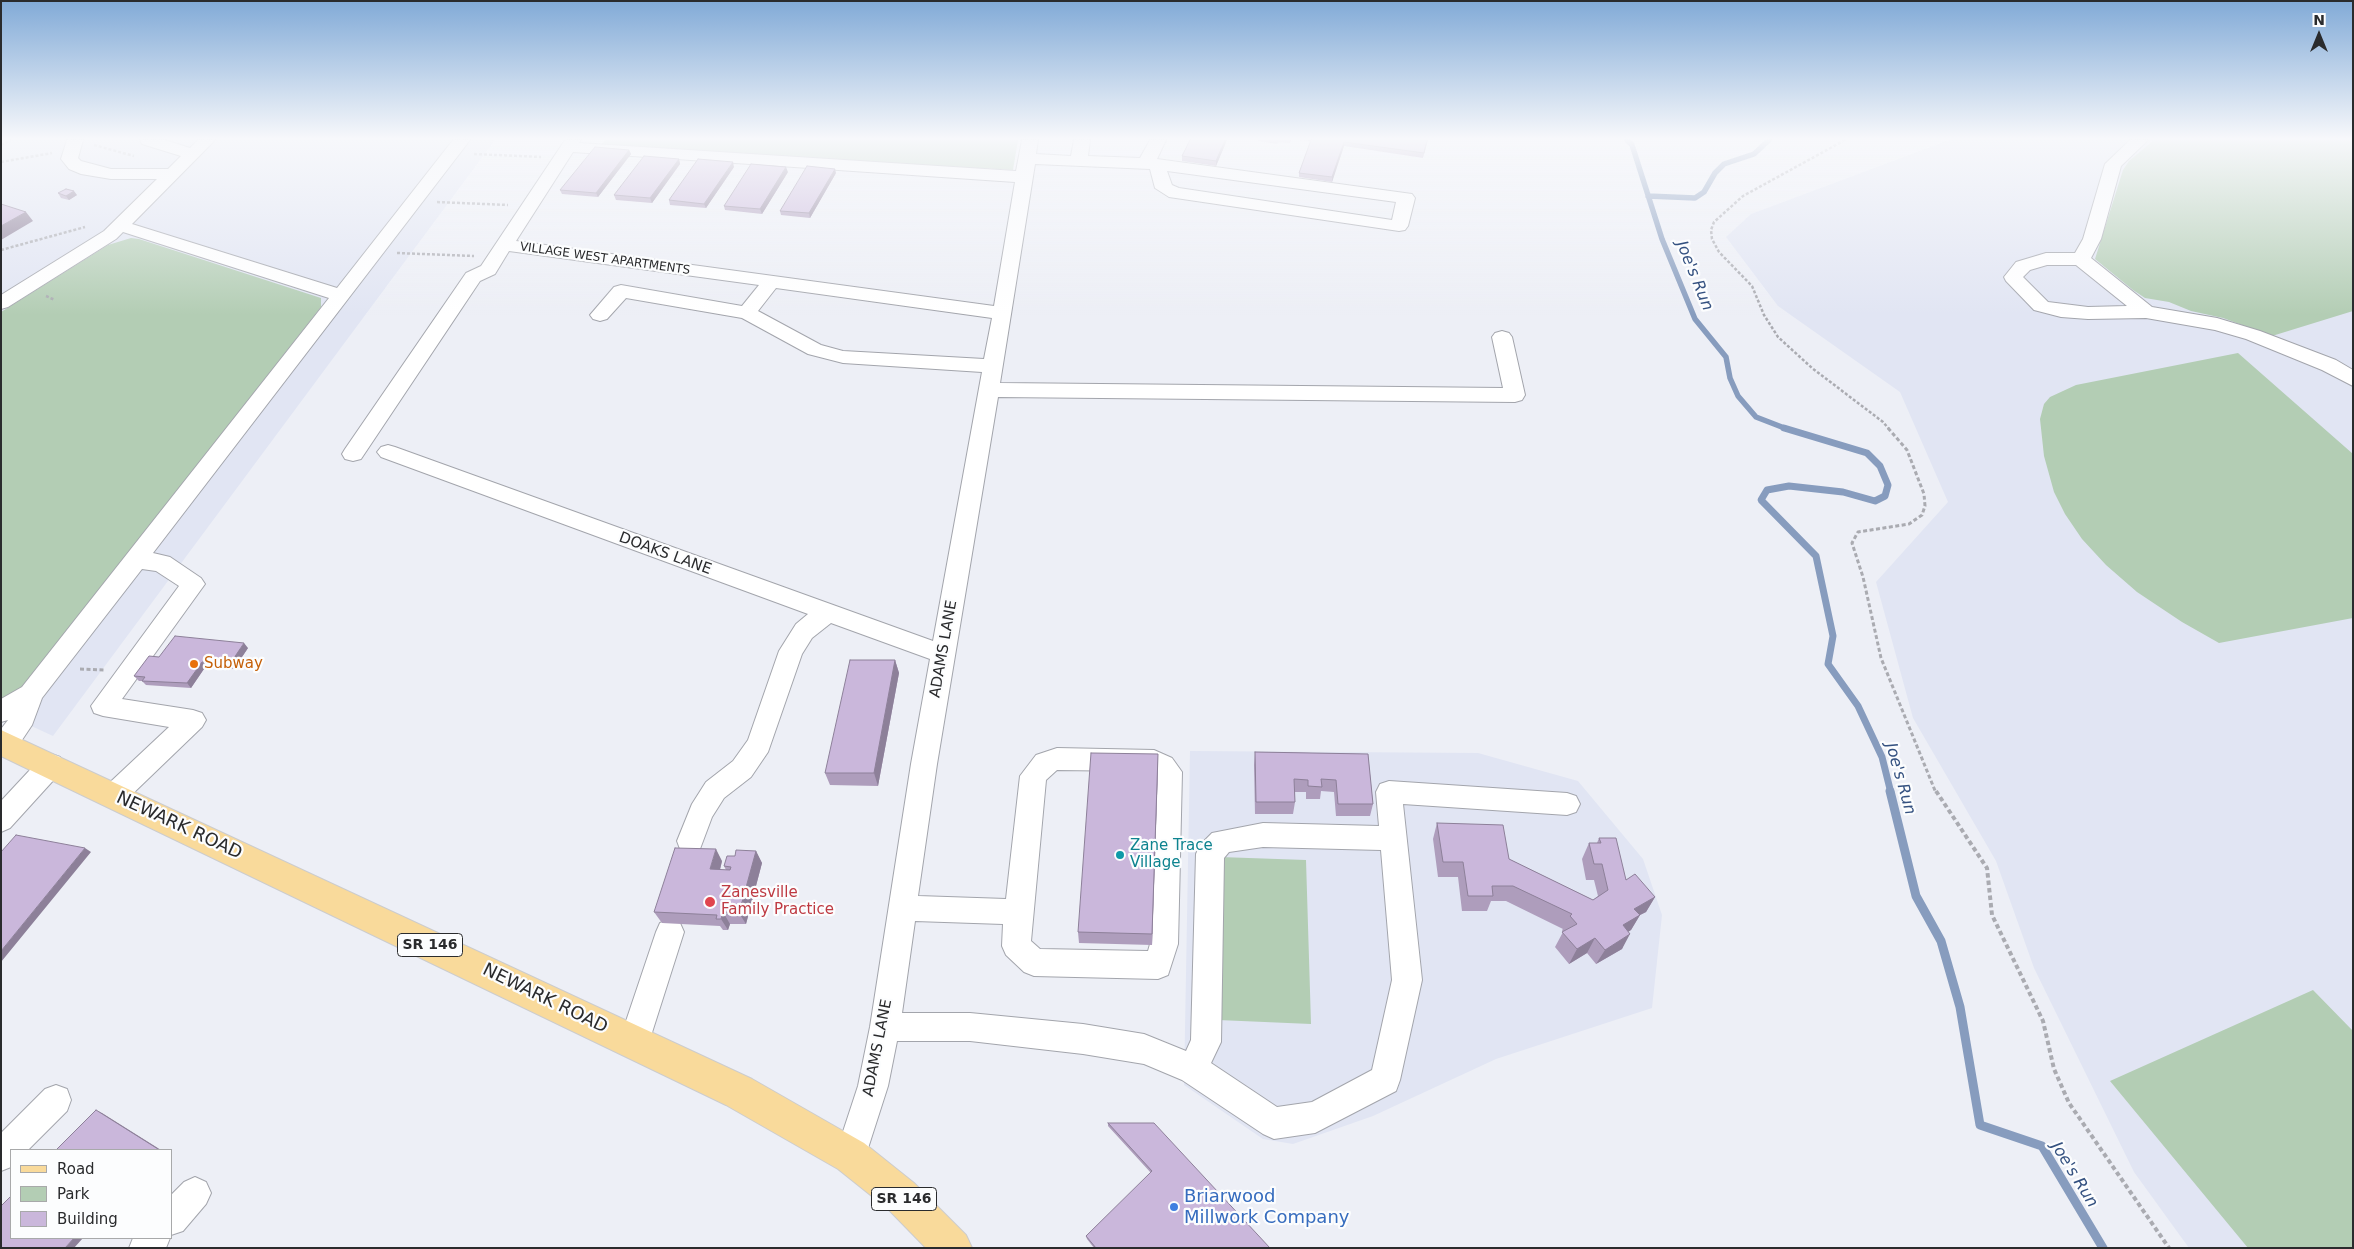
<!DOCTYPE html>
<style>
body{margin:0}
#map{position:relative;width:2354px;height:1249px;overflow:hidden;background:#edeff6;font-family:"DejaVu Sans",sans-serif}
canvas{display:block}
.frame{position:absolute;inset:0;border:2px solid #2a2b2d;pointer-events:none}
.legend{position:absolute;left:10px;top:1149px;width:162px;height:90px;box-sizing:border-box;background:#fcfdfe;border:1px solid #a8a9aa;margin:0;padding:6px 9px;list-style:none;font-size:15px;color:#2a2b2d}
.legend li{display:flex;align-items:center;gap:10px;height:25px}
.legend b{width:25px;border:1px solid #a8a9aa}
.north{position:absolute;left:2294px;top:10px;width:50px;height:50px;-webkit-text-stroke:4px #fcfdfe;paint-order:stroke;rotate:0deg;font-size:14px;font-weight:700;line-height:20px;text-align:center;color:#2a2b2d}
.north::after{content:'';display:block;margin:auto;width:18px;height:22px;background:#2a2b2d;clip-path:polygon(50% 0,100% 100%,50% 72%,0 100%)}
</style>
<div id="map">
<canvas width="2354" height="1249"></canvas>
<div class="frame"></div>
<ul class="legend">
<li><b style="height:6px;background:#f9da9b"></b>Road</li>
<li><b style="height:14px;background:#b3cdb4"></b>Park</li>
<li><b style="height:14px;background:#cab7db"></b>Building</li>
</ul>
<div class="north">N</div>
</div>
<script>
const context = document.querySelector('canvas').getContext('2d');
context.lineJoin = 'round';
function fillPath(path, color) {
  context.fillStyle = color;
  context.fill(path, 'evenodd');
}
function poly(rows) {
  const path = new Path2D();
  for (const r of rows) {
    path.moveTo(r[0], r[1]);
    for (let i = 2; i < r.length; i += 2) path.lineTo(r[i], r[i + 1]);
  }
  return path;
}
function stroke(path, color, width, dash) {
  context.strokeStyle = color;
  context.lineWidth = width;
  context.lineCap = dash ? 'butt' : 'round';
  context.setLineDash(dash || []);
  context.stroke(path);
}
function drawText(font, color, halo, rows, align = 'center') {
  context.font = font + ' "DejaVu Sans",sans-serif';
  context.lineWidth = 4.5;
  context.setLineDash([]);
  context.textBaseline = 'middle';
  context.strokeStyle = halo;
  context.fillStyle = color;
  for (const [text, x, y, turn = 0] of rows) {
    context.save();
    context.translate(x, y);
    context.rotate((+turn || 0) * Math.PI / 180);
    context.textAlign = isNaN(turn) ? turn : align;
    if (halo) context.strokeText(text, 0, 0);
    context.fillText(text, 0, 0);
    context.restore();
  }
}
const built = poly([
 [1,140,495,140,53,736,1,712],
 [1949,140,2353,140,2353,1248,2189,1248,2134,1172,2034,968,1996,861,1913,718,1876,582,1948,502,1900,392,1778,306,1726,237,1751,214],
 [1190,751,1478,753,1578,781,1643,859,1662,915,1652,1008,1496,1059,1373,1116,1293,1144,1263,1139,1184,1085]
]);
const green = poly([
 [605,140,1018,140,1013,170,601,146],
 [2154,140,2353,140,2353,311,2272,336,2223,318,2191,311,2169,302,2145,298,2133,290,2095,259,2123,170,2129,161],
 [131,238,139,239,321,298,321,307,13,700,1,707,1,312,108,245],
 [2238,353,2353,454,2353,618,2219,643,2182,622,2137,592,2106,565,2082,539,2065,514,2054,492,2044,456,2040,419,2044,404,2050,397,2076,385],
 [1220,857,1306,860,1311,1024,1218,1020],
 [2313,990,2353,1031,2353,1248,2248,1248,2110,1081]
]);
const streamFar2 = poly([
 [1627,140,1632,145,1662,239,1695,319,1726,357,1730,378,1738,396,1756,417,1787,429],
 [1648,196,1695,198,1704,192,1715,173,1724,164,1754,154,1769,140]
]);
const streamFar1 = poly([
 [1784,428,1867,453,1880,466,1888,485,1885,496,1875,501,1843,492,1789,486,1767,490,1761,500,1816,556,1833,636,1828,664,1858,706,1882,757,1891,793]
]);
const stream = poly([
 [1890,791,1916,896,1941,941,1960,1007,1980,1125,2042,1146,2103,1248]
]);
const pathFar2 = poly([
 [1845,140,1743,196,1714,222,1711,230,1712,239,1719,252,1752,286,1764,315,1778,337,1812,368,1883,422,1889,429],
 [1,145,11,140],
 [94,145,134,156],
 [474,154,541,157],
 [1,162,52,153],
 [437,202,508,205],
 [1,250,85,227],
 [397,253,474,256],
 [46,296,55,300]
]);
const pathFar1 = poly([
 [1888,428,1907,450,1924,494,1925,506,1922,515,1909,524,1858,532,1852,543,1863,577,1881,658,1936,793],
 [80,669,104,670]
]);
const path = poly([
 [1936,791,1987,868,1992,915,2043,1021,2054,1069,2069,1103,2169,1248]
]);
const minor = poly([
 [67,140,83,140,78,158,81,161,111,169,168,169,181,156,142,144,140,140,165,140,190,148,198,140,215,140,132,224,337,288,453,140,470,140,153,553,170,557,201,578,205,584,122,699,193,710,202,713,206,720,202,727,123,803,114,806,105,803,101,795,105,787,169,727,103,716,94,713,91,706,179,586,156,571,142,569,42,698,32,725,14,752,5,755,1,753,1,729,8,720,1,722,1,699,22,687,329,298,123,232,116,239,8,307,1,309,1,295,104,231,157,179,111,179,81,174,69,169,61,159,67,140],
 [565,140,581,140,579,143,1016,171,1022,140,1038,140,1036,154,1071,156,1074,140,1090,140,1088,156,1140,158,1150,140,1166,140,1157,159,1412,194,1415,198,1408,226,1405,230,1399,231,1169,197,1155,188,1150,169,1035,164,1000,383,1503,388,1492,337,1495,333,1502,331,1509,333,1512,337,1525,395,1522,400,1515,402,998,397,937,764,918,896,1006,899,1020,776,1036,755,1057,748,1154,750,1172,758,1182,772,1178,944,1168,975,1158,979,1034,976,1024,972,1006,955,1002,946,1003,924,915,921,902,1013,970,1013,1083,1024,1144,1034,1186,1051,1191,1040,1196,854,1200,845,1212,833,1263,823,1379,826,1376,792,1380,784,1389,781,1567,793,1576,796,1580,804,1576,812,1567,815,1403,804,1422,980,1400,1080,1396,1091,1315,1133,1274,1139,1263,1134,1182,1080,1144,1064,1083,1054,970,1041,897,1041,888,1086,862,1167,851,1172,840,1167,835,1156,858,1086,870,1027,911,764,930,659,831,623,812,638,802,654,768,752,751,777,724,798,712,817,700,849,690,853,680,849,677,841,692,804,706,782,733,761,748,740,779,651,796,624,808,614,381,457,377,452,381,447,388,445,395,447,933,641,982,372,843,363,808,354,742,318,626,298,607,319,600,321,593,319,590,315,614,287,621,285,742,306,759,285,509,251,495,274,480,281,361,459,353,461,345,459,342,454,345,449,466,273,481,266,565,140],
 [573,152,1015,182,994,306,516,241,573,152],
 [1167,171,1396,202,1392,220,1179,188,1172,185,1167,171],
 [776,288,992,318,984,359,843,351,821,345,758,311,776,288],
 [1057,770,1140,771,1150,772,1156,776,1150,944,1148,951,1040,949,1031,941,1046,780,1057,770],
 [1263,847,1381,850,1392,980,1372,1070,1312,1102,1277,1107,1211,1063,1221,1042,1224,858,1229,852,1263,847],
 [2130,140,2148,140,2121,166,2101,239,2091,258,2152,307,2217,318,2260,331,2336,360,2353,370,2353,386,2322,370,2246,339,2215,330,2146,318,2088,319,2061,317,2034,310,2006,281,2004,277,2016,262,2046,253,2075,253,2083,239,2105,164,2130,140],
 [2047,265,2076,265,2127,306,2088,307,2048,302,2023,277,2030,270,2047,265],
 [51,754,60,757,64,765,60,773,10,828,1,832,1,801,42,757,51,754],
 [670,919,680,923,684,932,649,1042,645,1052,634,1057,623,1052,619,1042,656,932,660,923,670,919],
 [56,1085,67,1089,71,1100,67,1111,28,1150,11,1150,11,1167,1,1171,1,1133,45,1089,56,1085],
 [195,1177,206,1182,211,1193,206,1204,183,1231,171,1235,171,1195,184,1182,195,1177],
 [133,1238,170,1238,166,1248,129,1248,133,1238]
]);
const major = poly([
 [1,730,752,1079,864,1143,914,1183,966,1235,972,1248,926,1248,888,1209,838,1169,726,1105,1,756,1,730]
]);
const wall = poly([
 [1190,140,1227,140,1216,166,1182,161,1182,156],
 [1258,140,1291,140,1290,143,1278,142,1277,144,1258,141],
 [1299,140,1428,140,1423,158,1344,146,1332,182,1299,177,1299,173,1310,141],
 [629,150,631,154,598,197,562,194,560,190],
 [679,159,680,164,652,203,616,200,614,195],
 [734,167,706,208,670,205,669,200],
 [788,172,762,214,725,210,724,206],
 [836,173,810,218,781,215,780,211],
 [58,193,77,195,69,200,61,198],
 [248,648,234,669,206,666,191,688,146,685,142,681,139,681,134,676,159,657],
 [895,660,899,673,878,786,830,785,825,773],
 [1255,752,1368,754,1373,804,1370,816,1336,816,1334,792,1321,791,1320,799,1306,799,1306,792,1295,792,1295,802,1293,814,1255,814,1254,765],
 [1158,754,1158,766,1152,945,1079,943,1078,932],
 [1437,823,1509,859,1593,900,1598,896,1594,880,1586,880,1582,859,1589,843,1597,843,1599,838,1626,880,1655,897,1646,912,1640,915,1631,930,1628,932,1622,949,1596,964,1587,953,1569,964,1555,947,1563,932,1562,930,1563,929,1506,901,1491,901,1487,911,1462,911,1458,877,1438,877,1433,839],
 [756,851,762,863,746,924,730,924,728,930,723,930,720,926,662,923,654,912,722,861,720,870,726,870,724,866,735,856],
 [1108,1123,1270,1248,1094,1248,1087,1239,1086,1236,1151,1173,1108,1126]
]);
const shadedWall = poly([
 [1225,140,1227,140,1216,166,1216,161],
 [1344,142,1344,146,1332,182,1332,177],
 [629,150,631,154,598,197,596,193],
 [679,159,680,164,652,203,650,198],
 [733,162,734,167,706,208,704,204],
 [786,167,788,172,762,214,760,209],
 [835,169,836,173,810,218,809,213],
 [74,191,77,195,69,200,66,196],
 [26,212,33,221,1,240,1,226],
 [244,643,248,648,234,669,230,664],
 [895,660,899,673,878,786,874,773],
 [202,662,206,666,191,688,187,683],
 [1158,754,1158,766,1152,945,1152,934],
 [85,848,91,852,1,962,1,951],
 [716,849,722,861,717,881,710,869],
 [756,851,762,863,746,924,739,913],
 [1655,897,1646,912,1640,915,1631,930,1614,940,1634,909],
 [723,912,730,924,728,930,721,919],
 [1630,934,1622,949,1596,964,1605,950],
 [1595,938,1587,953,1569,964,1577,949],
 [96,1110,102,1113,161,1150,156,1150],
 [74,1238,83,1238,74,1248,65,1248]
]);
const building = poly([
 [1190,140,1225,140,1216,161,1182,156,1190,140],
 [1311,140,1427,140,1424,153,1344,142,1332,177,1299,173,1311,140],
 [595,147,629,150,596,193,560,190,595,147],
 [644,156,679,159,650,198,614,195,644,156],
 [698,159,733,162,704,204,669,200,698,159],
 [751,164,786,167,760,209,724,206,751,164],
 [807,166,835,169,809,213,780,211,807,166],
 [66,189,74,191,66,196,58,193,66,189],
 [1,204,26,212,1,226,1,204],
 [175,636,244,643,230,664,202,662,187,683,142,681,145,677,134,676,149,656,159,657,175,636],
 [850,660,895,660,874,773,825,773,850,660],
 [1255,752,1368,754,1373,804,1338,804,1336,780,1321,779,1322,787,1308,786,1308,780,1294,779,1295,802,1256,802,1255,752],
 [1091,753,1158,754,1152,934,1078,932,1091,753],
 [1437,823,1503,825,1509,859,1593,900,1608,890,1602,864,1594,864,1589,843,1601,843,1599,838,1616,838,1626,880,1635,874,1655,897,1634,909,1640,915,1623,925,1630,934,1605,950,1595,938,1577,949,1562,932,1577,924,1570,916,1572,914,1513,886,1492,886,1493,896,1468,896,1463,862,1443,862,1437,823],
 [16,835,85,848,1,951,1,852,16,835],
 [675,848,716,849,710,869,730,870,731,867,724,866,727,856,735,856,736,850,756,851,739,913,723,912,721,919,716,919,717,915,654,912,675,848],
 [96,1110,158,1149,156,1150,56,1150,96,1110],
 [1108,1123,1154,1123,1270,1248,1096,1248,1086,1236,1152,1171,1108,1123],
 [11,1196,11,1238,74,1238,65,1248,1,1248,1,1206,11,1196]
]);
const markers = [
 [194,664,5,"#e8710a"],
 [1120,855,5,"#0f9aa8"],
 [710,902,6,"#e0444e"],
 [1174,1207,5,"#3f7fe0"]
];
const farStreetnames = [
 ["VILLAGE WEST APARTMENTS",605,259,8]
];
const shields = [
 [430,945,65],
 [904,1199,65]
];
const shieldNames = [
 ["SR 146",430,945],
 ["SR 146",904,1199]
];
const streetNames = [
 ["DOAKS LANE",665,554,20],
 ["ADAMS LANE",944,649,-80],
 ["ADAMS LANE",878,1048,-79]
];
const foodNames = [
 ["Subway",204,664]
];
const cultureNames = [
 ["Zane Trace",1130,846],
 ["Village",1130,863]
];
const healthNames = [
 ["Zanesville",721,893],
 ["Family Practice",721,910]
];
const waterNames = [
 ["Joe's Run",1694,276,68],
 ["Joe's Run",1900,779,74],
 ["Joe's Run",2074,1175,58]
];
const nearStreetnames = [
 ["NEWARK ROAD",179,826,25],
 ["NEWARK ROAD",545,999,26]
];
const nearShopnames = [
 ["Briarwood",1184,1197],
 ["Millwork Company",1184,1218]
];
fillPath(built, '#e1e5f3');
fillPath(green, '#b3cdb4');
stroke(streamFar2, '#879cbe', 5.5);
stroke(streamFar1, '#879cbe', 7);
stroke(stream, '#879cbe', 9);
stroke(minor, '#a3a5ac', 2);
stroke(major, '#cccccd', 2);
stroke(pathFar2, '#aaabb1', 2.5, [3, 2]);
stroke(pathFar1, '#aaabb1', 3, [4, 2.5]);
stroke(path, '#aaabb1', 4, [4.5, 3]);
fillPath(minor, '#fff');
fillPath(major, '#f9da9b');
fillPath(wall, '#ae9dbc');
fillPath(shadedWall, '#8d8099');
fillPath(building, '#cab7db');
stroke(building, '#8d8099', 1);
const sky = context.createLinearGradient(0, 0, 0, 315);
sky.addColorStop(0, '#81aad7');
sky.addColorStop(0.44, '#f7f8fb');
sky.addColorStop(1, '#f7f8fb00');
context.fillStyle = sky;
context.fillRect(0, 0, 2354, 315);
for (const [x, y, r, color] of markers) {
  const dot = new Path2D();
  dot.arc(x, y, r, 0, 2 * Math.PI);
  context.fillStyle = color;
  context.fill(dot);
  stroke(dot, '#fcfdfe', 2);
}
drawText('12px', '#2a2b2d', '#fcfdfe', farStreetnames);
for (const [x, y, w] of shields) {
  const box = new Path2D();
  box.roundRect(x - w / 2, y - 11.5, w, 23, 4);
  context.fillStyle = '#fcfdfe';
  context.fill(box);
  stroke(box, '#2a2b2d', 1);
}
drawText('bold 14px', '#2a2b2d', null, shieldNames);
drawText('15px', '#2a2b2d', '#fcfdfe', streetNames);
drawText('15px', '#c56008', '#fcfdfe', foodNames, 'left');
drawText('15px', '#0d838f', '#fcfdfe', cultureNames, 'left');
drawText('15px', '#be3a42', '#fcfdfe', healthNames, 'left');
drawText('italic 16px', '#345180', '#fcfdfe', waterNames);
drawText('18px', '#2a2b2d', '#fcfdfe', nearStreetnames);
drawText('18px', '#366cbe', '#fcfdfe', nearShopnames, 'left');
</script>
